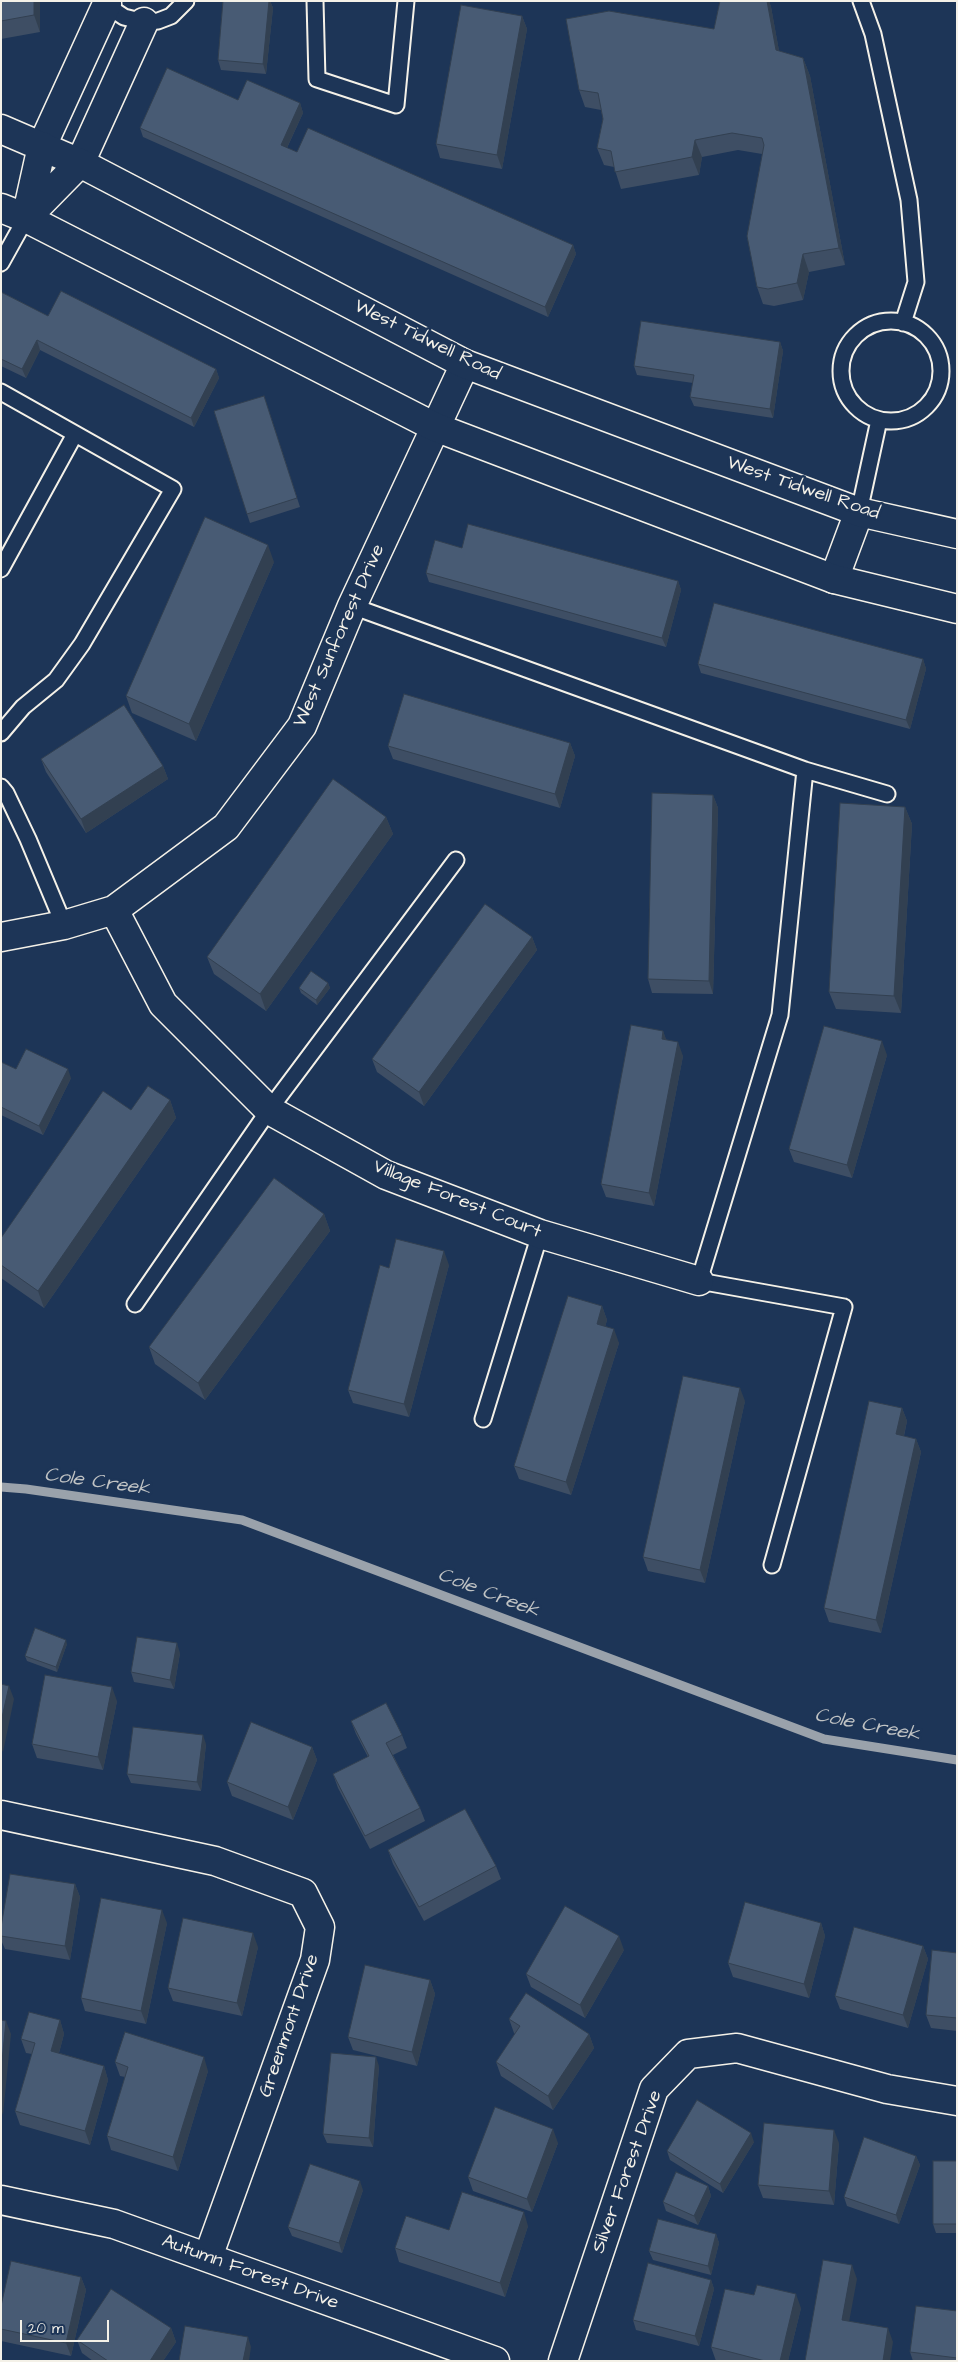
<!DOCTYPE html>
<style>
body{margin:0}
#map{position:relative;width:958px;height:2362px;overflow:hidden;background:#1d3557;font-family:"Architects Daughter",sans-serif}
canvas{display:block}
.frame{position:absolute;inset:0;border:2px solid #f4f1e8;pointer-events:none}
.scale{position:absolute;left:20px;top:2320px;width:89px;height:22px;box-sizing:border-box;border:2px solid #f4f1e8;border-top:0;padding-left:6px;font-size:15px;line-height:18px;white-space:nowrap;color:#f4f1e8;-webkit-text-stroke:4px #1d3557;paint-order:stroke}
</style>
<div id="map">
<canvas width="958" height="2362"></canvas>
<div class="frame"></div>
<div class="scale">20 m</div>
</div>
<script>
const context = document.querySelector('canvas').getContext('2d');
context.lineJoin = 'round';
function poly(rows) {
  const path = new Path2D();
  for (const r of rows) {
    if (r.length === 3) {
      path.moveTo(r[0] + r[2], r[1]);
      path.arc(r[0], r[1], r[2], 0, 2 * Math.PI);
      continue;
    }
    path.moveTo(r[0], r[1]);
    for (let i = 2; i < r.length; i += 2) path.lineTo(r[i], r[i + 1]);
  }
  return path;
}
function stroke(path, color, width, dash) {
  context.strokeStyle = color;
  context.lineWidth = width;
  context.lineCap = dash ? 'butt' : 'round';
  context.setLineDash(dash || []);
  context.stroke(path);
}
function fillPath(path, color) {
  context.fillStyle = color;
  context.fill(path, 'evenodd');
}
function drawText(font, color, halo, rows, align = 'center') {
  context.font = font + ' "Architects Daughter",sans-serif';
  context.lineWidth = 5;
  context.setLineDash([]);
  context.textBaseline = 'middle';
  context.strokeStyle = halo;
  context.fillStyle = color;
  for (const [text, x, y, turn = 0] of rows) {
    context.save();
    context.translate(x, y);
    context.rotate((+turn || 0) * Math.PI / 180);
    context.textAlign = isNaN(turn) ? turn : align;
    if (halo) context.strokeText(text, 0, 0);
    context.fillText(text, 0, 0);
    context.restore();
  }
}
const stream = poly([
 [1,1487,26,1489,242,1520,824,1739,957,1760]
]);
const lane = poly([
 [106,1,115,11,124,17,144,22,158,21,171,16,186,1],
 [315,1,317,79,396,105,406,1],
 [861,1,873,34,909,200,916,282,903,323],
 [1,263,26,218],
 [891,371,50],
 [1,392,173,489,82,644,56,680,23,707,1,733],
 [859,512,879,420],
 [1,569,75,434],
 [352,606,805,770,887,794],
 [1,787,6,793,28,839,64,925],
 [135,1304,269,1110,456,860],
 [483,1419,540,1234],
 [772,1565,844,1307,699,1281,780,1015,805,770]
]);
const street = poly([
 [42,146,107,4],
 [80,163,144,22],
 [834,579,859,512],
 [114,910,163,1004,269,1110,386,1175,540,1234,699,1281],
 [1,937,64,925,114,910,226,827,302,726,352,606,465,364],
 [1,1815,215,1861,303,1893,320,1927,315,1960,208,2257],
 [1,2200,114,2224,495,2361],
 [563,2361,654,2089,688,2054,737,2048,887,2089,957,2101]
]);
const secondary = poly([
 [1,129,80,163,465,364,859,512,957,534],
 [1,208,26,218,435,427,834,579,957,609],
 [26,218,80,163],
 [26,218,42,146]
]);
const wall = poly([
 [1,1,39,1,40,32,1,39],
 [223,1,270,1,273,8,266,74,221,70,218,60],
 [720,1,769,1,771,7,779,51,803,58,810,76,845,265,809,272,803,300,774,306,763,304,757,287,762,154,738,150,702,157,699,175,621,189,614,167,604,165,597,148,603,119,601,110,585,107,579,90,714,29],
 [522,16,527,29,502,169,440,158,436,144],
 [238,100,300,103,303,113,287,148,297,152,573,245,576,254,548,317,143,137,140,128],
 [1,292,48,316,216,369,219,378,194,427,40,350,26,378,1,366],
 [780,342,783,351,773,418,694,406,690,397,693,383,637,375,634,366],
 [264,396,300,507,250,523,247,514],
 [462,548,678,581,681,590,666,647,429,582,426,573],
 [274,562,196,741,132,713,126,696],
 [923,659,926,669,910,729,701,673,698,664],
 [570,743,575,756,560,808,393,759,388,746],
 [41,759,163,766,168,779,86,833,46,772],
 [713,795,718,808,713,994,652,993,648,979],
 [905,807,912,824,901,1013,836,1009,829,992],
 [386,817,393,834,266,1011,214,974,207,957],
 [532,937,537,950,424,1106,377,1072,372,1059],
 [328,983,330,988,317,1005,301,993,299,988],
 [663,1031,666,1040,683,1056,654,1206,606,1197,601,1184],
 [887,1055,852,1178,794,1162,789,1149],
 [1,1062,16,1069,71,1078,43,1135,1,1115],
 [170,1100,176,1118,44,1308,1,1278,1,1238,131,1110],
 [324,1214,330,1231,205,1400,155,1364,149,1347],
 [449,1265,409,1417,353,1403,348,1390,389,1268],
 [602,1306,607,1320,605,1327,619,1343,571,1495,519,1479,514,1466],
 [745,1401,705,1583,648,1571,643,1557],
 [902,1408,907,1421,904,1436,916,1439,921,1452,881,1633,829,1622,824,1608],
 [67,1644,57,1672,27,1661,25,1656],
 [180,1653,174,1689,134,1682,131,1672],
 [117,1701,103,1770,37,1758,32,1744],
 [351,1721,402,1735,407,1748,393,1755,420,1808,425,1821,370,1849,338,1788,333,1774,368,1757,356,1734],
 [206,1744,201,1791,131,1783,127,1774],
 [312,1747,317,1760,293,1820,232,1796,227,1782],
 [388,1850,496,1866,501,1879,424,1921,393,1864],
 [75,1884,80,1897,70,1960,5,1949,1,1940,1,1927],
 [167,1923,146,2024,85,2011,81,1998],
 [821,1923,825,1936,809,1998,733,1977,728,1963],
 [923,1946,928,1959,908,2028,840,2009,835,1996],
 [258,1947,242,2016,173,2001,168,1988],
 [624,1950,585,2018,531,1987,526,1974],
 [957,1953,957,2031,931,2028,926,2015],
 [430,1980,435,1994,417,2066,353,2050,348,2037],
 [509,2019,589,2034,594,2048,553,2110,501,2076,496,2062,515,2034,514,2033],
 [60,2020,64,2034,59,2053,104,2066,108,2080,90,2145,20,2125,15,2111,32,2054,26,2053,21,2039],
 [115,2062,208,2071,178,2171,111,2150,107,2136,125,2077,120,2076],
 [379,2066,373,2147,327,2143,323,2134],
 [754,2142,723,2193,670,2160,667,2151],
 [558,2143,532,2212,473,2191,468,2177],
 [839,2143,834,2205,763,2198,758,2185],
 [916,2156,920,2165,899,2224,847,2206,844,2197],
 [957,2161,957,2233,936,2233,933,2224],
 [708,2186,711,2196,698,2225,666,2211,663,2202],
 [363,2190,342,2253,292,2236,288,2227],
 [528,2226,505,2297,399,2262,395,2248,449,2230],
 [716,2234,719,2243,711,2275,653,2260,649,2251],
 [81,2277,86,2290,71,2356,1,2341,1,2306],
 [711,2280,714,2289,699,2346,636,2330,633,2320],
 [801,2308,788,2361,716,2361,711,2347],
 [957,2311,957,2361,913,2361,910,2352],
 [171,2328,176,2342,163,2361,93,2361,82,2353,77,2340]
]);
const shadedWall = poly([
 [34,1,39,1,40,2,40,32,34,15],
 [269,1,270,1,273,8,266,74,263,64],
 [767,1,769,1,771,7,782,67,776,50],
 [522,16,527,29,502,169,497,155],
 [803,58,810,76,845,265,839,248],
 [300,103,303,113,284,154,281,145],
 [695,140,702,157,699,175,692,157],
 [573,245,576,254,548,317,545,307],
 [803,254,809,272,803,300,797,283],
 [37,340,40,350,26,378,22,369],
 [780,342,783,351,773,418,770,409],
 [216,369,219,378,194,427,191,418],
 [268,545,274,562,196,741,189,724],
 [678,581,681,590,666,647,662,638],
 [923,659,926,669,910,729,906,720],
 [570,743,575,756,560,808,555,794],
 [163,766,168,779,86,833,81,819],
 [713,795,718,808,713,994,709,981],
 [905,807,912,824,901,1013,894,996],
 [386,817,393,834,266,1011,260,994],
 [532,937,537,950,424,1106,419,1092],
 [328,983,330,988,317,1005,316,1000],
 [663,1031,668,1044,662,1039],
 [882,1041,887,1055,852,1178,847,1165],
 [678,1042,683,1056,654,1206,649,1193],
 [68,1069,71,1078,43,1135,39,1126],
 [170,1100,176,1118,44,1308,38,1291],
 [324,1214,330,1231,205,1400,198,1383],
 [444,1251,449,1265,409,1417,404,1404],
 [602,1306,607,1320,602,1338,597,1324],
 [614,1329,619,1343,571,1495,566,1482],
 [740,1388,745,1401,705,1583,700,1570],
 [902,1408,907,1421,901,1448,896,1434],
 [916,1439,921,1452,881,1633,876,1620],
 [66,1640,67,1644,57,1672,56,1667],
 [177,1643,180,1653,174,1689,170,1680],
 [9,1686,14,1699,3,1752,1,1748,1,1722],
 [112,1687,117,1701,103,1770,98,1757],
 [203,1735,206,1744,201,1791,197,1782],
 [312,1747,317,1760,293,1820,288,1807],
 [75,1884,80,1897,70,1960,65,1946],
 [162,1910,167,1923,146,2024,141,2011],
 [821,1923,825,1936,809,1998,804,1984],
 [253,1933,258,1947,242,2016,237,2003],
 [619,1936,624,1950,585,2018,580,2005],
 [923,1946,928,1959,908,2028,903,2015],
 [430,1980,435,1994,417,2066,412,2052],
 [60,2020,64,2034,56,2064,51,2051],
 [6,2021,11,2034,3,2115,1,2109,1,2071],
 [589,2034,594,2048,553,2110,548,2096],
 [204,2057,208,2071,178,2171,173,2157],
 [376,2057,379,2066,373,2147,369,2138],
 [104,2066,108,2080,90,2145,85,2131],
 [553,2129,558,2143,532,2212,527,2199],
 [834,2130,839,2143,834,2205,829,2191],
 [751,2133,754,2142,723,2193,720,2184],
 [916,2156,920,2165,899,2224,896,2215],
 [360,2181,363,2190,342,2253,339,2243],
 [708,2186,711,2196,698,2225,694,2216],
 [524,2212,528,2226,505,2297,500,2283],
 [716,2234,719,2243,711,2275,708,2266],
 [852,2265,857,2279,847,2333,842,2320],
 [81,2277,86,2290,71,2356,66,2343],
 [711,2280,714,2289,699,2346,695,2336],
 [796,2294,801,2308,788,2361,780,2361],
 [171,2328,176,2342,163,2361,150,2361],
 [888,2328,893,2342,890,2361,883,2361],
 [248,2337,251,2347,249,2361,243,2361]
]);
const building = poly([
 [1,1,34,1,34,15,1,21,1,1],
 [223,1,269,1,263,64,218,60,223,1],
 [720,1,767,1,776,50,803,58,839,248,803,254,797,283,768,289,757,287,747,236,764,145,762,138,732,133,695,140,692,157,615,172,611,151,597,148,603,119,598,93,579,90,566,19,609,11,714,29,720,1],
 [461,5,522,16,497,155,436,144,461,5],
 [167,68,238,100,247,80,300,103,281,145,297,152,308,128,573,245,545,307,140,128,167,68],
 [61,291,216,369,191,418,37,340,22,369,1,359,1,292,48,316,61,291],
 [641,321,780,342,770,409,690,397,694,375,634,366,641,321],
 [264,396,297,498,247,514,214,411,264,396],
 [205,517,268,545,189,724,126,696,205,517],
 [468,524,678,581,662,638,426,573,435,540,462,548,468,524],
 [714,603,923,659,906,720,698,664,714,603],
 [404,694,570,743,555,794,388,746,404,694],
 [124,705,163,766,81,819,41,759,124,705],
 [333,779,386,817,260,994,207,957,333,779],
 [652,793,713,795,709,981,648,979,652,793],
 [840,803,905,807,894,996,829,992,840,803],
 [485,904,532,937,419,1092,372,1059,485,904],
 [311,971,328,983,316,1000,299,988,311,971],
 [631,1025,663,1031,662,1039,678,1042,649,1193,601,1184,631,1025],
 [824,1026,882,1041,847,1165,789,1149,824,1026],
 [26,1049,68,1069,39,1126,1,1107,1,1062,16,1069,26,1049],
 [148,1086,170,1100,38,1291,1,1265,1,1238,103,1091,131,1110,148,1086],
 [274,1178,324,1214,198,1383,149,1347,274,1178],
 [396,1239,444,1251,404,1404,348,1390,380,1265,389,1268,396,1239],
 [568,1296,602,1306,597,1324,614,1329,566,1482,514,1466,568,1296],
 [683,1376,740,1388,700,1570,643,1557,683,1376],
 [869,1401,902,1408,896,1434,916,1439,876,1620,824,1608,869,1401],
 [35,1628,66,1640,56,1667,25,1656,35,1628],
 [137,1637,177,1643,170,1680,131,1672,137,1637],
 [45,1675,112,1687,98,1757,32,1744,45,1675],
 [1,1684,9,1686,1,1722,1,1684],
 [386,1703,402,1735,386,1743,420,1808,365,1836,333,1774,369,1756,351,1721,386,1703],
 [251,1722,312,1747,288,1807,227,1782,251,1722],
 [133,1727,203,1735,197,1782,127,1774,133,1727],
 [465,1809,496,1866,419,1907,388,1850,465,1809],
 [10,1874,75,1884,65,1946,1,1936,1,1927,10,1874],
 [101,1898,162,1910,141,2011,81,1998,101,1898],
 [745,1902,821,1923,804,1984,728,1963,745,1902],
 [565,1906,619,1936,580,2005,526,1974,565,1906],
 [183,1918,253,1933,237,2003,168,1988,183,1918],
 [854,1927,923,1946,903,2015,835,1996,854,1927],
 [932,1950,957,1953,957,2018,926,2015,932,1950],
 [365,1965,430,1980,412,2052,348,2037,365,1965],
 [526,1993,589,2034,548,2096,496,2062,520,2026,509,2019,526,1993],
 [29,2012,60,2020,51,2051,104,2066,85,2131,15,2111,35,2043,21,2039,29,2012],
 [1,2020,6,2021,1,2071,1,2020],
 [125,2032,204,2057,173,2157,107,2136,128,2067,115,2062,125,2032],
 [331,2053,376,2057,369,2138,323,2134,331,2053],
 [697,2100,751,2133,720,2184,667,2151,697,2100],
 [495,2107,553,2129,527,2199,468,2177,495,2107],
 [764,2123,834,2130,829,2191,758,2185,764,2123],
 [864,2137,916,2156,896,2215,844,2197,864,2137],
 [933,2161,957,2161,957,2224,933,2224,933,2161],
 [310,2164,360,2181,339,2243,288,2227,310,2164],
 [676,2172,708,2186,694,2216,663,2202,676,2172],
 [462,2192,524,2212,500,2283,395,2248,406,2216,449,2230,462,2192],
 [658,2219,716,2234,708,2266,649,2251,658,2219],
 [823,2260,852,2265,842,2320,888,2328,883,2361,805,2361,823,2260],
 [11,2261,81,2277,66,2343,1,2329,1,2306,11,2261],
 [648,2263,711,2280,695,2336,633,2320,648,2263],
 [757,2285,796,2294,780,2361,765,2361,711,2347,725,2289,754,2295,757,2285],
 [111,2289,171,2328,150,2361,108,2361,77,2340,111,2289],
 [916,2306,957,2311,957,2358,910,2352,916,2306],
 [185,2326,248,2337,243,2361,179,2361,185,2326]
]);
const streetNames = [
 ["West Tidwell Road",427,341,26],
 ["West Tidwell Road",803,489,19],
 ["West Sunforest Drive",340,636,-66],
 ["Village Forest Court",457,1200,22],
 ["Greenmont Drive",290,2026,-71],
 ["Silver Forest Drive",628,2172,-70],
 ["Autumn Forest Drive",250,2273,20]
];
const waterNames = [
 ["Cole Creek",97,1483,8],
 ["Cole Creek",488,1594,21],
 ["Cole Creek",867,1726,11]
];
stroke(stream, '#9aa2ab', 9);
stroke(lane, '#f4f1e8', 19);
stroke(street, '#f4f1e8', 31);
stroke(secondary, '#f4f1e8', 31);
stroke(lane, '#1d3557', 15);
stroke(street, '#1d3557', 28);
stroke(secondary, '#1d3557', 28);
fillPath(wall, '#3e4e64');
fillPath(shadedWall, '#324051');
fillPath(building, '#485b74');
stroke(building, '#324051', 1);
drawText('19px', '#f4f1e8', '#1d3557', streetNames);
drawText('italic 20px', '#c0c3c4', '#1d3557', waterNames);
</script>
